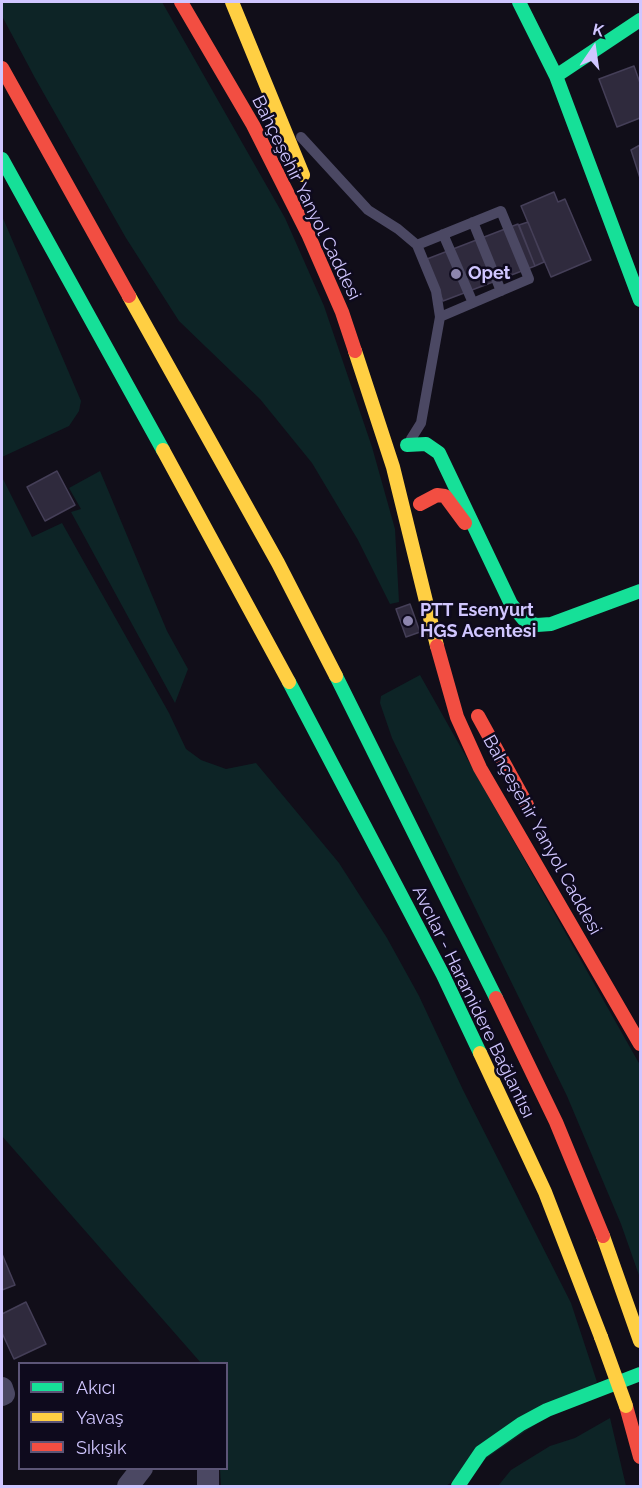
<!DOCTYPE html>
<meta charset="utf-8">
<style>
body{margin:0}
#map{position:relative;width:642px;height:1488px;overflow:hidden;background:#110e19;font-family:Raleway,sans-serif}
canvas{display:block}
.frame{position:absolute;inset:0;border:3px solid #d0c6ff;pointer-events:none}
.legend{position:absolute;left:18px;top:1362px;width:210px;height:108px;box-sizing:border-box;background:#0e0a1d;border:2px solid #5c5577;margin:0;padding:8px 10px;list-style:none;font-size:18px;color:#d0c6ff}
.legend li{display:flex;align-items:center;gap:12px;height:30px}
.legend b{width:30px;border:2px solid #5c5577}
.north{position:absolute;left:564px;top:18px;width:60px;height:60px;-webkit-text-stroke:4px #0e0a1d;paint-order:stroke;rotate:13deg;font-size:16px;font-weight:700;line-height:24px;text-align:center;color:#d0c6ff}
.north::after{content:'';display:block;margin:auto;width:21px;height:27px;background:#d0c6ff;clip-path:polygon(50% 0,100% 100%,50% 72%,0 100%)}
</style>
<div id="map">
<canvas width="642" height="1488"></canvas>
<div class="frame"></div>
<ul class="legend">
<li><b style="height:8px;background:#16e098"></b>Akıcı</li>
<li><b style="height:8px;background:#ffcf43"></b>Yavaş</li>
<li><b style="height:8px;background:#f24e42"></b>Sıkışık</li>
</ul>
<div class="north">K</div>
</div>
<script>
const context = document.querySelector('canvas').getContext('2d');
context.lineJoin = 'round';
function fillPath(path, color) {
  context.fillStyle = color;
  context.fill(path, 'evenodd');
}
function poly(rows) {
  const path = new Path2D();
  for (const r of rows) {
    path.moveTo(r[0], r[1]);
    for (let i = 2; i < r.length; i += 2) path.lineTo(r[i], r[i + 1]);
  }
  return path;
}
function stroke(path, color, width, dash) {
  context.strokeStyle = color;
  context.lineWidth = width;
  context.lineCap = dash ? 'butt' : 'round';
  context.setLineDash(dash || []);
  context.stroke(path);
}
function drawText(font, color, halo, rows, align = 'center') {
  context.font = font + ' Raleway,sans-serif';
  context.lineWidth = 5;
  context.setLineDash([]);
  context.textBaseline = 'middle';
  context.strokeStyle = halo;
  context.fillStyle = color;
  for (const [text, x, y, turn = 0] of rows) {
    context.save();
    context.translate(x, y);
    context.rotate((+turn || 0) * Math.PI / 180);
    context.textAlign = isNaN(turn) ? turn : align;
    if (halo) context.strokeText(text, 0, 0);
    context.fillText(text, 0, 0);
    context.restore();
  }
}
const green = poly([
 [2,2,162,2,285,218,324,306,372,447,395,529,399,602,390,604,358,540,312,463,260,399,179,321,126,238,35,78,2,16],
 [2,216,81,401,79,411,69,426,2,457],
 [100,471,167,631,188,669,175,703,71,512,81,509,69,488],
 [2,477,32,537,62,523,169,713,186,749,201,760,226,769,256,763,339,863,387,938,419,996,463,1090,571,1303,597,1382,446,1486,221,1486,220,1469,226,1468,226,1364,201,1363,2,1136],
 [420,675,640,1065,640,1278,621,1224,567,1096,392,738,380,703,381,696],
 [610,1418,626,1486,498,1486,511,1470,550,1446,575,1438]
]);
const building = poly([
 [634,66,640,83,640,118,617,127,599,79,634,66],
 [640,145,640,178,631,150,640,145],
 [554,192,558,202,565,199,591,260,551,277,521,206,554,192],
 [528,222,544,262,535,266,519,225,528,222],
 [518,224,535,266,443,301,427,259,518,224],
 [57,471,75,505,45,521,27,487,57,471],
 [410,604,420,632,406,637,396,609,410,604],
 [2,1254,15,1285,2,1290,2,1254],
 [26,1302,46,1344,14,1359,2,1333,2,1314,26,1302]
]);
const lane = poly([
 [301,137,368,210,398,229,417,245,436,291,440,317,421,423,411,439],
 [473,222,501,291],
 [443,234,473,303],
 [417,245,501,211,529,279,440,317]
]);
const street = poly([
 [2,1388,4,1394,2,1395],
 [208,1468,208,1486],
 [128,1486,142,1468]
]);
const fast = poly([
 [519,2,556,76,640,300],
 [556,76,640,20],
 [2,159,163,450],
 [407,445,426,444,439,453,511,604,526,622,537,625,551,624,640,591],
 [336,676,496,998],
 [289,682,443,975,480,1053],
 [458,1486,481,1452,521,1424,547,1410,640,1374]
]);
const slow = poly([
 [232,2,303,175],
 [129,296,278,563,336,676],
 [355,351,393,467,437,646],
 [163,450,289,682],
 [480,1053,545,1192,601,1337],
 [603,1236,640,1341]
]);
const jam = poly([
 [181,2,253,125,308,234,342,312,355,351],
 [2,68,129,296],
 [420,504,437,495,445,496,465,523],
 [437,646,457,717,480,768,640,1044],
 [478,716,527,805],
 [496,998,556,1122,603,1236],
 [626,1406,640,1457]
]);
const slowBridge = poly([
 [601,1337,626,1406]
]);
const markers = [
 [456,274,6,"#8d86ae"],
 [408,621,6,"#8d86ae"]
];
const streetNames = [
 ["Bahçeşehir Yanyol Caddesi",306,198,64],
 ["Bahçeşehir Yanyol Caddesi",542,835,61],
 ["Avcılar - Haramidere Bağlantısı",473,1002,64]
];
const poiNames = [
 ["Opet",468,274],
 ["PTT Esenyurt",420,611],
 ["HGS Acentesi",420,632]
];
fillPath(green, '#0d2426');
fillPath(building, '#2f2a3d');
stroke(building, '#453f58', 1.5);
stroke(lane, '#4b4863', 10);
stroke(street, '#4b4863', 22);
stroke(fast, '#16e098', 14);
stroke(slow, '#ffcf43', 14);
stroke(jam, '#f24e42', 14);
stroke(slowBridge, '#ffcf43', 14);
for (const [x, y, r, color] of markers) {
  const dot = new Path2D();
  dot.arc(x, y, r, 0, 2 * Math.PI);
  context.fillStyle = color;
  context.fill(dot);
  stroke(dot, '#0e0a1d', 2);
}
drawText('18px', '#d0c6ff', '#0e0a1d', streetNames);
drawText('bold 18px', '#d0c6ff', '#0e0a1d', poiNames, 'left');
</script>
